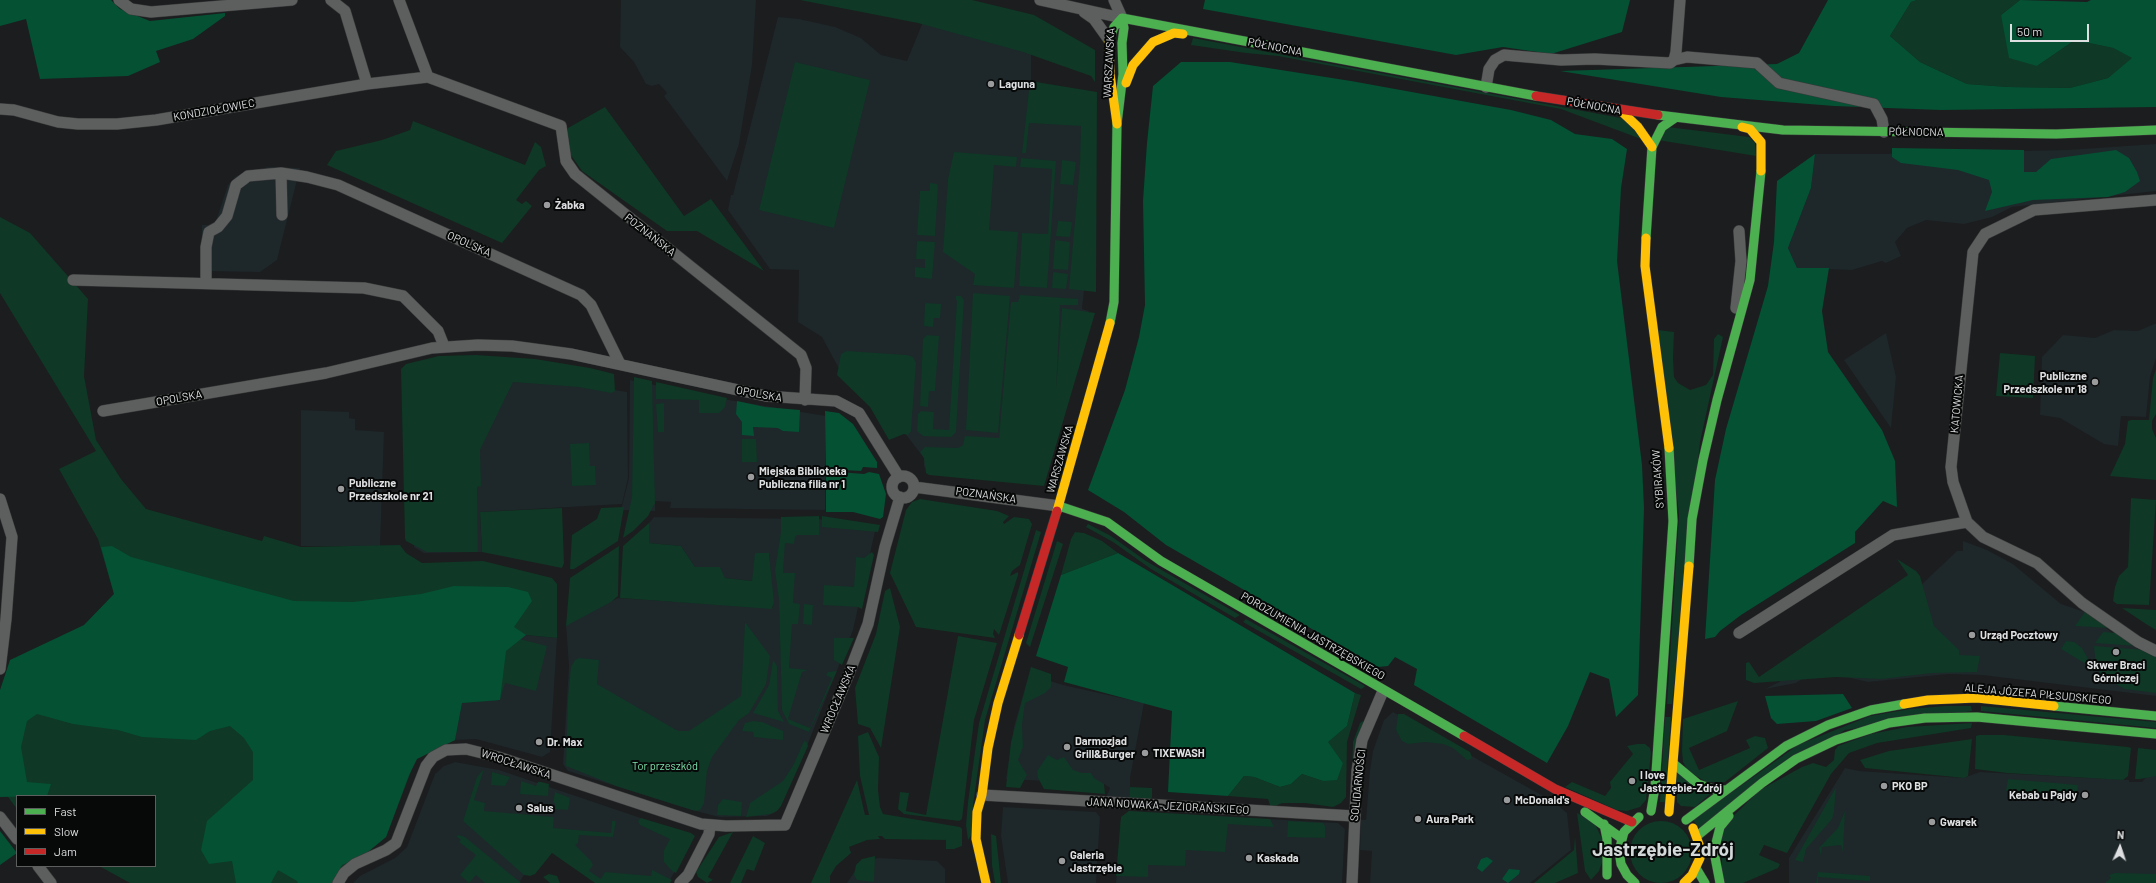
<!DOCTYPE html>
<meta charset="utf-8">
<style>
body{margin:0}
#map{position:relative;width:2156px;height:883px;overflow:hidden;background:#1c1d1e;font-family:Barlow,sans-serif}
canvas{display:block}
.legend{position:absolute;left:16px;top:795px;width:140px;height:72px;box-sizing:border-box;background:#070808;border:1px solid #5d5e5e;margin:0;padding:5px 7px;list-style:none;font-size:12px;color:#dddfe0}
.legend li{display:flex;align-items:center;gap:8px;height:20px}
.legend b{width:20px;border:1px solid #5d5e5e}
.north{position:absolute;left:2100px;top:827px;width:40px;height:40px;-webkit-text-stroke:3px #070808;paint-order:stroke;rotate:3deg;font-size:11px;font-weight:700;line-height:16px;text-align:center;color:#dddfe0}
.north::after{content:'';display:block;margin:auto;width:14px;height:18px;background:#dddfe0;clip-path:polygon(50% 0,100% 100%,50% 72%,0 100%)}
.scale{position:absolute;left:2010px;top:24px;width:79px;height:18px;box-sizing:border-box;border:2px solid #dddfe0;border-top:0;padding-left:5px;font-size:12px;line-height:14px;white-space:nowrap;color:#dddfe0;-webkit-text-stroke:3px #070808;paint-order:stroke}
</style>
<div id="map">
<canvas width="2156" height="883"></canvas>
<ul class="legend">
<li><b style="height:5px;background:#4caf50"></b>Fast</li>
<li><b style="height:5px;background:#ffc107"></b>Slow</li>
<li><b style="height:5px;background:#c62828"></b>Jam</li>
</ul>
<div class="north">N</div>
<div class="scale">50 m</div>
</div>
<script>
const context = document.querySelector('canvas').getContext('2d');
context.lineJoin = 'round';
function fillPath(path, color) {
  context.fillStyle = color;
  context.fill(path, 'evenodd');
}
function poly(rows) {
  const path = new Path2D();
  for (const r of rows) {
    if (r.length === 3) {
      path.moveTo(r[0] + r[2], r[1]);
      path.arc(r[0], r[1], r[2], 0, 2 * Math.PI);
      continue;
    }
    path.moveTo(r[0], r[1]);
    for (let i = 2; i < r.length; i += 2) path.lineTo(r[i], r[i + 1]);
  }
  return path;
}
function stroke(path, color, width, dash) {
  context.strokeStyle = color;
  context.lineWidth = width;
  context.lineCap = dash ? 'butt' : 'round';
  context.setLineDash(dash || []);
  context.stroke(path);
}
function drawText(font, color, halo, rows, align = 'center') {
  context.font = font + ' Barlow,sans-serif';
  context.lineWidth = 4;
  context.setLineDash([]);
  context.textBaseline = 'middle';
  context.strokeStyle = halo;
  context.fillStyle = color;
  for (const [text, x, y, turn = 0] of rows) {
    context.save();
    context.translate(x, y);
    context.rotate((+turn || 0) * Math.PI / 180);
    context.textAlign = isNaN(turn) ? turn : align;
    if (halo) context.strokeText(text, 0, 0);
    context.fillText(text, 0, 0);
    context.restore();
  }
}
const built = poly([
 [621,0,756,0,752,65,739,144,727,181,664,96,667,93,659,84,652,86,646,84,634,62,620,47],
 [778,17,799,19,835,27,861,38,881,55,907,61,923,22,1031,52,1031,81,1089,92,1084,291,1082,309,1089,311,1073,375,1042,476,924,467,924,458,904,432,844,378,822,337,798,322,799,270,770,269,728,210,731,195,733,195],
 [2156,144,2156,191,2012,207,1992,217,1964,224,1926,220,1907,228,1895,242,1901,256,1886,263,1882,261,1852,270,1797,268,1788,248,1811,188,1815,154,1878,154,2067,150],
 [269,167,300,168,277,260,260,272,202,271,202,225,208,225,216,221,228,185,235,177,244,172],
 [2154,324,2156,324,2156,358,2150,377,2146,417,2121,416,2118,446,2104,444,2060,418,2040,415,2042,357,2063,335,2095,338,2114,330,2138,331],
 [1886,333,1896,377,1891,428,1844,360],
 [478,368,627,392,628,478,622,504,480,512,482,552,424,553,414,547,410,381],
 [630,380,723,399,826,416,825,510,670,508,671,502,655,501,655,511,621,510,629,478],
 [301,410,349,412,349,418,355,419,355,430,384,432,380,546,301,546],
 [654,517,816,519,851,521,876,527,853,630,807,746,781,805,774,813,767,816,719,817,692,810,568,771,563,764,569,666,566,624,618,598,773,608,769,553,752,581,724,578,720,567,695,567,681,546,649,543,649,523],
 [1963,541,1987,550,2013,564,2061,604,2085,612,2119,638,2156,659,2156,696,1982,675,1949,674,1868,682,1838,675,1805,677,1796,683,1765,689,1779,682,1903,602,1957,551,1963,551],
 [526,635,557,638,550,752,542,757,476,739,455,740,462,703,505,683,509,655,515,641],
 [1031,667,1050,681,1063,685,1144,703,1130,778,1130,799,1106,798,1110,788,1104,784,1006,779,1014,727],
 [1393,712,1554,802,1567,813,1571,850,1530,883,1370,883,1372,851,1360,850,1361,820,1366,820,1370,770,1373,751,1384,720],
 [455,762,499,770,685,833,690,846,668,883,601,883,585,874,591,864,542,846,519,883,353,883,360,876,395,858,407,847,435,774,444,766],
 [1845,768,1859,771,1963,778,1980,772,2129,780,2129,782,2142,782,2150,772,2156,774,2156,883,1789,883,1789,858],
 [1003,807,1096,812,1100,817,1096,883,1008,883,1001,836],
 [1129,811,1338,823,1345,829,1342,883,1116,883,1121,817],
 [878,858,937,861,945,869,945,883,847,883,855,871,873,859]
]);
const green = poly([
 [800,0,972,0,1034,15,1095,50,1095,82,1091,76,1023,52,918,23],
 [1917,0,2020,0,2001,15,2037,66,2072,42,2089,43,2113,48,2133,58,2108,78,2071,88,2008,87,1967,84,1920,62,1890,36,1911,2],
 [1193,38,1626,119,1641,139,1561,109,1278,56,1246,53,1191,45],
 [795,62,870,80,834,228,759,210],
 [1030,81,1097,92,1096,292,1069,289,1080,163,1081,126,1029,123,1026,153,1022,153],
 [605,107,684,216,711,199,764,271,697,231,667,231,582,171,568,151,568,128],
 [413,121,525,165,535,142,541,147,546,166,539,170,516,200,522,204,526,201,532,206,502,243,327,165,336,151,382,140,410,130],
 [1668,127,1749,137,1755,143,1756,156,1658,140],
 [954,152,1017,157,1016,167,994,165,989,230,1018,232,1014,288,973,285,975,274,943,252,948,179],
 [1021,158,1056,161,1047,288,1019,286,1022,233,1048,234,1052,169,1020,167],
 [1062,160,1076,162,1073,185,1060,184],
 [930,183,937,184,938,187,935,236,917,235,920,191,930,191],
 [0,217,30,233,88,299,84,376,96,440,121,479,146,509,262,541,264,536,301,547,400,545,406,553,422,563,483,561,552,578,557,584,557,638,526,635,519,639,547,646,536,691,505,683,500,700,462,703,455,740,419,756,415,761,386,837,329,883,130,883,99,866,155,866,155,796,17,796,17,809,2,789,0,782,0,738,85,625,114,594,98,539,59,469,96,451,0,293],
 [1058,221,1072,222,1070,237,1056,236],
 [1055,240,1070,242,1068,270,1053,269],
 [917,241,935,242,932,279,915,277,915,267,925,268,925,259,916,259],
 [1053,272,1068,274,1066,289,1052,288],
 [973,293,1010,296,998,433,966,430],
 [1020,295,1078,299,1078,305,1060,305,1056,391,1062,308,1095,313,1044,486,929,475,926,473,924,458,920,452,925,447,958,448,963,445,965,436,999,438,1011,302,1018,302],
 [956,296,961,296,964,300,956,432,951,437,923,436,917,431,918,414,921,411,934,412,933,429,949,430,957,300,956,300],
 [925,303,941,304,940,318,934,318,933,327,924,326],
 [1658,330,1674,332,1673,358,1674,377,1678,383,1690,390,1706,385,1713,375,1714,339,1718,334,1723,337,1700,442,1672,704,1667,704,1679,515],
 [927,335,939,336,935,391,929,391,928,407,920,406,923,339],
 [847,351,907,355,913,357,916,363,911,431,908,435,904,434,889,440,870,407,837,375,841,354],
 [2000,353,2035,356,2033,398,1996,396],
 [476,355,535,359,590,368,614,374,615,391,611,393,579,387,513,382,480,450,481,486,477,487,478,552,427,552,406,541,405,538,401,369,406,364,439,356],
 [2156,369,2156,414,2152,421,2152,429,2156,438,2156,480,2110,476,2125,444,2128,421,2131,420,2149,420,2153,378],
 [634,377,652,381,655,503,648,516,633,531,623,538,632,497],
 [656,382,727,398,725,407,719,413,699,413,699,400,656,399],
 [664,403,664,432,658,432,656,404],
 [742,439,756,439,757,462,742,462],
 [589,443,590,466,595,466,596,485,572,486,570,444],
 [2131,498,2156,500,2149,605,2117,604,2113,601,2115,587,2119,576,2128,567],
 [920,499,997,511,1009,516,1003,522,1004,524,1014,517,1029,519,1032,524,1020,565,1012,571,1010,576,1018,572,1018,575,999,635,994,629,993,634,995,638,916,627,890,573,906,510,912,502],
 [624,507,618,541,574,569,570,569,572,535,597,519,601,508],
 [562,508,564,563,562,568,482,552,480,512],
 [819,516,819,535,797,535,795,537,794,544,785,543,783,573,795,573,793,603,800,604,798,624,792,624,789,668,808,670,802,672,788,719,810,728,832,678,826,675,828,672,837,671,809,732,789,724,782,710,779,600,775,570,781,532,781,517],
 [822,516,880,525,878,532,822,527],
 [649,523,649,543,681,546,695,567,720,567,725,578,752,581,755,553,769,553,774,602,772,609,620,598,623,546],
 [1088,524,1111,536,1146,561,1240,615,1235,618,1151,569,1113,542,1086,527],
 [1036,530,1041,532,985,720,973,805,972,834,968,840,966,825,968,802,979,723],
 [1075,532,1084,533,1102,541,1118,553,1061,575,1071,539],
 [1057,541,1063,544,1030,647,1026,643],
 [619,546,618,596,611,602,566,626,570,578],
 [872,552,874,555,862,609,858,607,823,605,824,585,854,587,856,557,864,558],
 [1897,559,1916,571,1920,576,1934,626,1959,650,1959,655,1980,656,1977,672,1932,673,1882,679,1836,677,1754,683,1746,680,1746,663,1749,662,1759,677,1908,575],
 [890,588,900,627,881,748,870,728,858,724,855,688,876,634,885,591],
 [804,604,813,605,812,625,803,624],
 [2122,608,2156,610,2156,630,2146,624],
 [2085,612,2110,628,2075,626],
 [1246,619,1365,686,1363,688,1361,689,1243,622],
 [745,622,770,656,766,684,749,713,739,720,712,757,707,771,704,803,701,809,698,811,692,810,616,786,566,766,568,698,571,667,575,660,579,658,599,660,597,684,678,731,689,731,741,696],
 [2103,632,2117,633,2137,646,2095,643],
 [958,636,997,643,974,720,962,819,959,821,904,814,898,809,900,792,909,793,906,811,926,815],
 [834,638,854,638,842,665,834,660],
 [2066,641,2074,642,2082,648,2091,664,2091,667,2061,649],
 [2094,646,2146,650,2156,654,2156,693,2125,689,2103,677,2096,667],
 [773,660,777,666,778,711,784,722,753,713,769,685],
 [1031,667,1051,674,1051,687,1045,693,1025,703,1022,725,1023,747,1018,760,1027,775,1020,788,1006,787,1011,742],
 [1355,693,1361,695,1347,742,1346,797,1341,803,1333,807,1305,803,1282,803,1271,808,1268,799,1228,796,1244,776,1254,777,1280,787,1291,784,1302,774,1323,781,1343,763,1327,742,1347,726],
 [1738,701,1727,731,1689,748,1699,770,1750,748,1746,740,1755,736,1765,738,1768,748,1725,782,1706,782,1688,771,1683,762,1682,751,1683,719],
 [1945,706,1971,706,1972,711,1845,730,1699,828,1693,820,1798,745,1870,716,1910,709],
 [1981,706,2156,722,2156,728,1981,711],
 [1398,714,1404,714,1470,752,1472,757,1471,759,1467,760,1453,748,1443,744,1425,742,1408,744,1402,741,1396,730],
 [1665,717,1671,717,1665,802,1660,802],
 [753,721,762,722,783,731,783,740,754,737,753,732,742,731,745,723],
 [1363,721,1364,724,1352,777,1353,742,1360,723],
 [1972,723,1971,728,1877,743,1849,753,1831,774,1787,853,1764,845,1759,855,1780,864,1778,868,1743,883,1724,883,1722,878,1722,834,1727,822,1760,790,1802,767,1813,763,1826,767,1834,760,1835,750,1838,746,1871,734,1907,727],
 [868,732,879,757,878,790,880,807,883,814,960,827,962,829,962,846,954,849,946,849,946,840,885,839,882,836,878,836,880,839,867,840,849,847,851,853,836,866,830,876,830,883,811,883,857,780,865,815,869,815,860,776,858,736],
 [1979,735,2004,735,2128,747,2131,748,2128,776,2123,780,2007,773,1975,769,1976,736],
 [1972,739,1968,776,1964,778,1865,768,1860,760,1889,751],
 [804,741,807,742,808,746,781,806,777,811,770,814,746,817,750,803,783,781,794,764],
 [1637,744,1645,744,1650,748,1651,753,1646,800,1640,807,1627,811,1617,810,1565,787,1572,782,1605,796,1611,788,1610,782,1633,754,1627,746],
 [2138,748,2156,750,2156,776,2140,779,2135,779],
 [1048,755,1057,760,1064,757,1073,770,1082,773,1091,773,1094,778,1104,784,1105,794,1044,789,1038,778,1037,771],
 [484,769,474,800,485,803,484,811,554,817,553,828,611,833,612,821,616,821,613,837,579,835,578,843,575,845,591,861,593,865,589,871,601,879,605,872,651,876,652,870,672,880,670,883,595,883,552,853,535,874,530,876,524,875,463,821,477,777],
 [492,772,510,777,505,786,491,785],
 [1676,773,1711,793,1695,807,1681,806,1677,802],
 [2008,779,2078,785,2077,795,2006,791],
 [521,781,536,786,538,782,541,782,549,784,548,796,520,794],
 [1130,787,1152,788,1152,797,1150,800,1130,799],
 [1836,787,1834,812,1832,819,1806,849,1803,862,1795,860],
 [555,792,570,798,568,810,555,809,555,803,553,803],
 [723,799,742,802,741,816,717,815,718,805],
 [1129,811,1270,819,1274,827,1228,824,1225,852,1186,850,1185,866,1148,865,1148,877,1116,876,1121,817],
 [1845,811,1843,852,1841,845,1823,847,1822,847,1821,856,1819,848,1838,828],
 [1577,813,1589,819,1596,826,1602,839,1604,857,1599,871,1591,880,1585,871],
 [641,818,691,833,695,836,676,873,672,871,664,862,664,850,670,839,640,825,638,821],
 [1661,852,31],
 [1288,821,1323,823,1325,826,1325,838,1287,837],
 [733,832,708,877,713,880,707,883,698,877,696,872,719,837],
 [991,834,996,836,1001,883,995,883,992,865],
 [459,835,465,837,521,883,485,883,476,875,469,883,460,875,476,855,459,842,461,840,456,836],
 [753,836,765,843,754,871,747,869,741,883,730,883],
 [1575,836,1578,873,1555,883,1534,883,1574,850],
 [875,856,874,882,857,880,854,875,856,865,862,859],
 [1818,872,1870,876,1870,881,1818,877,1818,883,1816,883],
 [2115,873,2156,874,2156,883,2105,883,2111,878,2109,875],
 [549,874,557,876,560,883,550,883,543,877]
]);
const forest = poly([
 [0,0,111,0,120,9,150,21,225,13,225,16,193,39,156,51,160,62,128,76,40,79,26,19,0,26],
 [1205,0,1630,0,1622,32,1551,54,1503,47,1456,55,1203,9],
 [1828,0,1917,0,1911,2,1890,36,1920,62,1967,84,2008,87,2070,88,2108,78,2132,58,2113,48,2089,43,2072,42,2037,66,2009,58,2001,15,2020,0,2087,2,2091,0,2156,0,2156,107,1941,110,1834,106,1721,97,1560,71,1777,64,1799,53],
 [1181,62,1230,62,1351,81,1511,110,1551,120,1575,134,1612,139,1627,149,1621,188,1617,261,1642,465,1644,508,1638,695,1616,717,1609,679,1590,672,1568,726,1547,763,1414,685,1417,669,1395,657,1388,666,1378,667,1166,545,1124,512,1088,490,1125,390,1139,337,1145,305,1143,201,1147,143,1153,86],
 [1892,148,2024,150,2024,172,2036,172,2051,159,2116,150,2129,158,2137,172,2140,181,2125,192,2108,197,2033,200,1985,211,1992,192,1989,180,1958,170,1901,163,1892,157],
 [1815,154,1811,188,1788,248,1797,268,1829,268,1822,311,1828,352,1882,430,1895,461,1897,507,1883,501,1855,532,1855,543,1741,615,1720,631,1715,637,1705,639,1715,480,1726,429,1768,286,1774,242,1777,181],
 [737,401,765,407,800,410,799,432,783,431,778,428,753,427,754,436,742,435,742,422,736,414],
 [825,411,839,413,853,424,877,462,877,468,863,467,861,471,826,469],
 [826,471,864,474,869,472,879,474,886,494,883,517,880,519,853,512,826,512],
 [112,546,131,557,294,601,353,602,421,594,454,586,508,587,528,592,532,601,514,627,526,635,506,651,500,700,462,703,455,740,417,759,409,775,386,837,363,856,342,865,332,883,298,883,297,881,278,870,271,883,236,883,232,861,209,864,201,850,207,821,253,780,253,752,244,738,230,726,210,731,196,740,142,737,118,730,73,724,37,714,27,721,21,747,27,782,51,784,47,796,0,797,0,690,10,660,84,625,114,594,101,547],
 [1118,553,1355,693,1347,726,1328,742,1343,763,1337,780,1323,781,1302,774,1291,784,1280,787,1254,777,1244,776,1228,796,1168,792,1172,711,1064,682,1068,667,1036,656,1061,575],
 [1843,694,1852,708,1816,721,1777,724,1771,718,1765,696],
 [0,831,17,853,0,865],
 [1487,857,1493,861,1482,872,1477,868,1481,859],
 [1509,869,1520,870,1519,874,1508,883,1502,879]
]);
const street = poly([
 [119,0,131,9,151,12,292,0],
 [331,0,345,11,367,84],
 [399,0,428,77],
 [1040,0,1122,18],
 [1114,0,1122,18],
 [1084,12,1094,19,1109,40],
 [1674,60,1687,57,1757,63,1779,83,1874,104,1882,119,1884,132],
 [1486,87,1489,69,1495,60,1504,55,1561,60,1595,59,1670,63,1674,60,1676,52,1680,0],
 [0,109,14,110,58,122,78,124,117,124,156,120,367,84,428,77,561,126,566,161,575,174,801,355,806,368,805,400],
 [281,173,282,215],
 [2156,200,2034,210,1985,234,1973,252,1951,467,1953,482,1967,522,1983,537,2037,563,2082,603,2138,642,2156,651],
 [73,280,364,288,403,296,438,331,444,346],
 [206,283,206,247,209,232,218,227,227,216,236,185,248,176,281,173,307,177,338,185,581,295,591,305,620,364],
 [1736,308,1741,261,1739,231],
 [103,411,326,373,432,348,478,345,512,346,571,354,766,396,836,401,859,413,899,477],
 [903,487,11],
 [914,487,1059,506],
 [0,499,12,537,6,619,0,669],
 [1739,633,1893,535,1967,522],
 [982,795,1354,816],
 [0,817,17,839],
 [38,866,51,883],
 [338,883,344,873,355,864,386,850,396,843,426,766,433,757,446,750,466,749,498,757,701,824,726,826,785,825,848,676,868,624,885,547,900,497],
 [680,883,688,875,709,834,710,825],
 [1352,883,1357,771,1362,740,1383,691]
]);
const fast = poly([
 [1122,18,1536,96],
 [1109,41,1114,27,1122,18,1124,28,1122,43,1123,74,1117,124,1114,302,1110,323],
 [1658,115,1783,130,2056,134,2156,130],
 [1646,238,1652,147,1662,127,1675,118],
 [1059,506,1107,522,1161,561,1464,736],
 [1689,566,1692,519,1703,460,1717,400,1750,280,1761,171],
 [2054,706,2156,716],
 [1674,764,1698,784,1713,789,1725,790],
 [1651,811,1655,787,1673,521,1669,448],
 [1585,812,1621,838],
 [1686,820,1786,746,1828,725,1871,710,1904,704],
 [1604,824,1607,839,1607,875],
 [1697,836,1762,783,1796,759,1836,740,1889,723,1925,718,1977,717,2156,734],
 [1696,868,1705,883],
 [1635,883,1627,875,1621,864,1619,851,1624,832,1639,817],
 [1720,883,1715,857,1716,843,1720,827,1729,816]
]);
const slow = poly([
 [1109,41,1110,74,1117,124],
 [1126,83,1133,65,1153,42,1174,33,1183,34],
 [1620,110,1638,127,1652,147],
 [1742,127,1750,129,1761,142,1761,171],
 [1646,238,1645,266,1669,448],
 [1057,511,1110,323],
 [1904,704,1928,700,1977,698,2054,706],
 [1669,812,1689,566],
 [986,883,976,839,977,812,982,795,988,748,998,703,1019,635],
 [1684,883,1692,875,1700,858,1700,847,1693,828]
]);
const jam = poly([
 [1536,96,1658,115],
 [1019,635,1057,511],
 [1464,736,1555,789,1632,822]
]);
const markers = [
 [991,84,4,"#999b9c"],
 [547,205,4,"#999b9c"],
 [2095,382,4,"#999b9c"],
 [751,477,4,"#999b9c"],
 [341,489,4,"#999b9c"],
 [1972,635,4,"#999b9c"],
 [2116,652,4,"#999b9c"],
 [539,742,4,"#999b9c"],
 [1067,747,4,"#999b9c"],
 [1145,753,4,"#999b9c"],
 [1632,781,4,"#999b9c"],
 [1884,786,4,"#999b9c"],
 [2085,795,4,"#999b9c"],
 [1507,800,4,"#999b9c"],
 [519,808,4,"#999b9c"],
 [1418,819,4,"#999b9c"],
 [1932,822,4,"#999b9c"],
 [1249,858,4,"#999b9c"],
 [1062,861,4,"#999b9c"]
];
const streetNames = [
 ["PÓŁNOCNA",1275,47,11],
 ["WARSZAWSKA",1109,63,-87],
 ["PÓŁNOCNA",1594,106,10],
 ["KONDZIOŁOWIEC",214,110,-10],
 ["PÓŁNOCNA",1916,132,1],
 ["POZNAŃSKA",650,235,38],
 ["OPOLSKA",469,244,24],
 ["OPOLSKA",759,394,10],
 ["OPOLSKA",179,398,-10],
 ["KATOWICKA",1957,404,-85],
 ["WARSZAWSKA",1060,459,-74],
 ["SYBIRAKÓW",1658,479,-94],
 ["POZNAŃSKA",986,495,8],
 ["POROZUMIENIA JASTRZĘBSKIEGO",1313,636,30],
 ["ALEJA JÓZEFA PIŁSUDSKIEGO",2038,694,5],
 ["WROCŁAWSKA",838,699,-67],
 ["WROCŁAWSKA",516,764,18],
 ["SOLIDARNOŚCI",1358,785,-84],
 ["JANA NOWAKA-JEZIORAŃSKIEGO",1168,806,3]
];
const poiNames = [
 ["Laguna",999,84],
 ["Żabka",555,205],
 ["Publiczne",2087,376,"right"],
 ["Przedszkole nr 18",2087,389,"right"],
 ["Miejska Biblioteka",759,471],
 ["Publiczna filia nr 1",759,484],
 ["Publiczne",349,483],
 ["Przedszkole nr 21",349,496],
 ["Urząd Pocztowy",1980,635],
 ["Skwer Braci",2116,665,"center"],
 ["Górniczej",2116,678,"center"],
 ["Darmozjad",1075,741],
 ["Grill&Burger",1075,754],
 ["Dr. Max",547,742],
 ["TIXEWASH",1153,753],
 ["I love",1640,775],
 ["Jastrzębie-Zdrój",1640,788],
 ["PKO BP",1892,786],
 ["Kebab u Pajdy",2077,795,"right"],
 ["McDonald's",1515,800],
 ["Salus",527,808],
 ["Aura Park",1426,819],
 ["Gwarek",1940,822],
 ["Galeria",1070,855],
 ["Jastrzębie",1070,868],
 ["Kaskada",1257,858]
];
const parkNames = [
 ["Tor przeszkód",665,766]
];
const townNames = [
 ["Jastrzębie-Zdrój",1663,850]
];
fillPath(built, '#1e272a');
fillPath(green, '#0f3826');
fillPath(forest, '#045134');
stroke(street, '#393a3b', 12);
stroke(fast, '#393a3b', 10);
stroke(slow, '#393a3b', 10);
stroke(jam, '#393a3b', 10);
stroke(street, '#5d5e5e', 11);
stroke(fast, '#4caf50', 9);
stroke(slow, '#ffc107', 9);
stroke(jam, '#c62828', 9);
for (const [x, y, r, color] of markers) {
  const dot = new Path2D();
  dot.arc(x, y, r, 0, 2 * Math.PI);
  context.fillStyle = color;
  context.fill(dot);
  stroke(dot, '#070808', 1.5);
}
drawText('11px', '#dddfe0', '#070808', streetNames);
drawText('bold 11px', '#dddfe0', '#070808', poiNames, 'left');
drawText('11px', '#7ce3af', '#070808', parkNames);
drawText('bold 19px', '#d3d8d9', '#070808', townNames);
</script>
